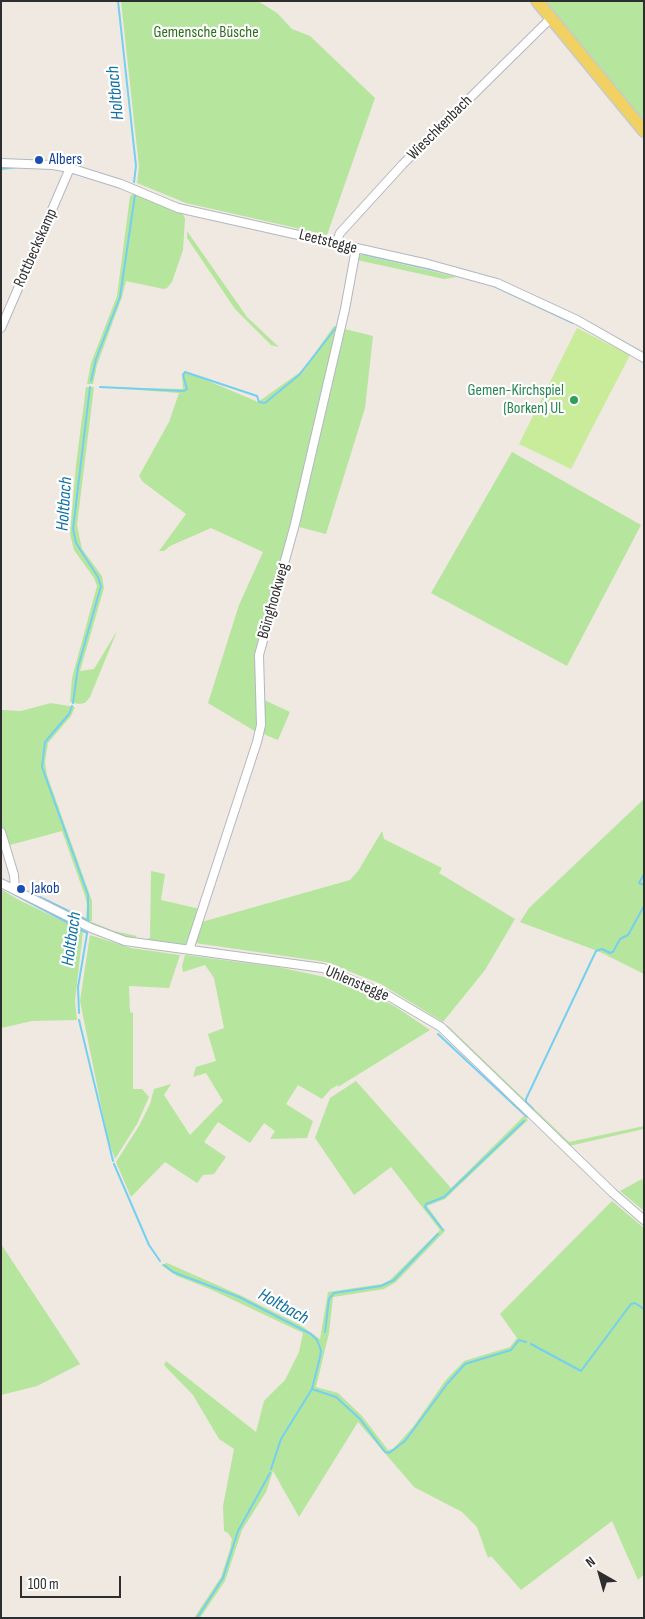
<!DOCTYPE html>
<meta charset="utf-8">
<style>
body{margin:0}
#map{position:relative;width:645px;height:1619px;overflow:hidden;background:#efe9e1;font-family:"Sofia Sans Condensed",sans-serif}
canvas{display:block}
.frame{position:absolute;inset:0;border:2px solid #2e2e2e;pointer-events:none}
.north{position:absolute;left:575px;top:1549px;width:50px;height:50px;-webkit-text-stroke:4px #fff;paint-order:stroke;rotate:322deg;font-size:14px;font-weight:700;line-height:20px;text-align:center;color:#2e2e2e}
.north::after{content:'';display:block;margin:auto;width:18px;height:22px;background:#2e2e2e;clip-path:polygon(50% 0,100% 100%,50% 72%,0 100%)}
.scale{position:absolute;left:20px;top:1576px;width:101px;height:22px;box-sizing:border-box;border:2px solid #2e2e2e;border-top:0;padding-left:6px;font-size:15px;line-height:18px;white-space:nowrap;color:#2e2e2e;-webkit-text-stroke:4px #fff;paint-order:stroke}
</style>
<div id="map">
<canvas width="645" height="1619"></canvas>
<div class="frame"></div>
<div class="north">N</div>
<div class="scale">100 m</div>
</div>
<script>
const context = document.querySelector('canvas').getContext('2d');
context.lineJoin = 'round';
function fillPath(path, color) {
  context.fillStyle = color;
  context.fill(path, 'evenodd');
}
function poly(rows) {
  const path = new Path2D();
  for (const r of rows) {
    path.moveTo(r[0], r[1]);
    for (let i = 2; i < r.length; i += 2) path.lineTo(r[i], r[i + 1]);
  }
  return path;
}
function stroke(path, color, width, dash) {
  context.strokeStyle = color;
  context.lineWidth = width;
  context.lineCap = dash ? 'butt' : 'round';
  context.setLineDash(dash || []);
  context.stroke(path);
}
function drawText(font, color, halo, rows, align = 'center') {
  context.font = font + ' "Sofia Sans Condensed",sans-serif';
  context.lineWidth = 4.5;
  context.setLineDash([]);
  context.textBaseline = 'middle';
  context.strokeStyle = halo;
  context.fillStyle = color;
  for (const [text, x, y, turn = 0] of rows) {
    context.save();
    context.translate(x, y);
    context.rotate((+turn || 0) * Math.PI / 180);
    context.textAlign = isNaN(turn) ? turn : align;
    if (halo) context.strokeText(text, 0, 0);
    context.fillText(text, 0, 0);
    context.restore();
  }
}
const green = poly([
 [121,1,258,1,277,13,292,29,310,36,375,98,327,235,186,203,137,183,139,167],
 [544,1,644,1,644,122],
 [133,194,183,214,185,219,183,250,172,282,167,288,164,289,126,281,122,297,97,365,93,384,87,384,91,363,117,296,130,196],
 [187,231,247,317,279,347,271,345,235,309,187,238],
 [358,254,457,277,444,279,357,260],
 [334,326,338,326,324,388,282,559,255,653,259,725,258,733,208,703,239,605,263,552,211,528,170,546,164,551,159,551,186,514,143,482,139,476,169,422,179,393,100,387,183,389,182,374,185,371,258,402,303,370],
 [345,329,373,336,365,408,326,534,299,527],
 [86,387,94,387,77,525,82,549,102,576,104,588,80,671,94,669,117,631,90,697,85,703,79,704,70,702,72,678,97,586,94,578,74,550,70,534,76,465],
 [512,452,641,525,567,666,431,593],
 [262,699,290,712,278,740,261,733],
 [51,703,75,707,71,716,48,743,45,762,47,775,92,901,92,922,114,931,137,936,133,940,91,926,92,922,86,919,87,905,85,896,62,831,6,846,1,825,1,710,21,711],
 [644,799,644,974,600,952,520,922,529,908],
 [382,831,384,839,442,868,439,873,515,919,485,970,443,1022,381,984,326,962,195,943,198,923,350,880,358,871],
 [151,871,165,874,161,900,200,909,185,946,153,943,148,938,150,938],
 [1,889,17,899,83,931,75,1001,77,1020,32,1021,1,1028],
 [90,935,131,948,180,955,169,988,129,986,130,1012,133,1013,133,1089,142,1089,149,1097,137,1124,115,1159,108,1140,80,1001],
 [185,955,278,967,329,978,361,989,396,1007,430,1030,338,1087,338,1085,331,1089,322,1099,298,1085,286,1104,313,1121,307,1138,270,1139,275,1131,264,1123,250,1143,218,1122,204,1142,226,1157,214,1174,203,1175,197,1183,165,1162,131,1197,116,1162,139,1126,150,1104,154,1089,171,1084,164,1095,190,1135,223,1101,206,1073,193,1077,196,1067,216,1061,208,1034,224,1028,214,978,205,965,183,972,182,966],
 [447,1025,569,1142,644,1126,644,1129,569,1146,447,1028],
 [356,1081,451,1188,524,1116,528,1120,445,1199,427,1206,445,1231,396,1282,384,1289,333,1297,329,1333,316,1387,338,1393,362,1416,388,1450,393,1449,413,1427,445,1381,464,1361,510,1347,517,1338,500,1314,612,1201,644,1228,644,1574,638,1580,612,1521,521,1590,491,1556,488,1558,477,1527,462,1512,414,1487,358,1422,299,1517,273,1471,266,1492,242,1530,225,1581,200,1618,194,1618,221,1577,230,1549,232,1539,228,1533,224,1531,223,1506,234,1449,219,1439,193,1395,164,1365,166,1361,256,1432,264,1401,285,1380,299,1352,303,1333,210,1289,177,1276,161,1265,167,1263,242,1296,300,1325,320,1339,328,1292,382,1284,390,1280,440,1230,391,1167,354,1195,315,1138,330,1098],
 [642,1179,644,1184,644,1211,620,1191],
 [1,1244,80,1364,37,1386,1,1395]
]);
const pitch = poly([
 [577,328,630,355,571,469,519,444]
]);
const stream = poly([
 [118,1,136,166,134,182],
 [1,169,18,167],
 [363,254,456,275],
 [494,286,573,323],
 [91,381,96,359,120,297,135,195],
 [100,387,184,391,187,389,183,375,185,372,257,396,259,402,265,403,299,375,338,325],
 [73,703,78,667,101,586,98,577,76,543,73,529,90,387],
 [72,706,69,714,45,742,42,767,88,895,88,923],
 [644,874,639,883,644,885],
 [1,887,87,933],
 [40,897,89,921],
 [79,1013,78,987,88,928],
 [79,1020,113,1161],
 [438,1034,527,1117],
 [533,1109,526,1102,526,1099,596,951,602,949,610,953,613,952,620,939,628,935,644,906],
 [114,1164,149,1245,160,1261],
 [443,1230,425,1207,426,1204,444,1197,524,1121],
 [164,1265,173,1272,239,1297,311,1334,317,1340,321,1350,320,1357,312,1389,281,1439,271,1469],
 [325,1332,329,1299,334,1293,381,1286,394,1280,438,1234],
 [531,1344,581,1371,631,1304,635,1303,644,1309],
 [312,1389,336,1397,360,1419,385,1452,389,1453,405,1441,447,1384,465,1364,511,1350,519,1340,526,1342],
 [197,1618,223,1578,238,1531,270,1473]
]);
const street = poly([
 [1,163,53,165,70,168,121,184,178,208,428,264,497,283,577,320,644,358],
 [336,243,340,233,403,164,551,18],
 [1,328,70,168],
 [1,832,14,875,15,890],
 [1,883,91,928,125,941,323,968,387,995,441,1027,613,1193,644,1220],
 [189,950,257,742,261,725,259,655,295,524,345,309,356,249]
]);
const primary = poly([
 [537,1,644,131]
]);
const markers = [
 [39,160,5,"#1a4fb4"],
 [574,400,5,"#2e9e5b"],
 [21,889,5,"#1a4fb4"]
];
const parkNames = [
 ["Gemensche Büsche",206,33]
];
const streetNames = [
 ["Wieschkenbach",440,128,-45],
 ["Leetstegge",328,242,14],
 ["Rottbeckskamp",36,248,-66],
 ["Böinghookweg",274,601,-74],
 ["Uhlenstegge",357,984,23]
];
const transitNames = [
 ["Albers",49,160],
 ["Jakob",31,889]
];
const leisureNames = [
 ["Gemen-Kirchspiel",564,391],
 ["(Borken) UL",564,409]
];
const waterNames = [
 ["Holtbach",116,93,-96],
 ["Holtbach",65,504,-86],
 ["Holtbach",72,939,-82],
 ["Holtbach",283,1307,29]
];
fillPath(green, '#b6e59e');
fillPath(pitch, '#c9ec9a');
stroke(stream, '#75cff0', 2);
stroke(street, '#b4b7c1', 10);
stroke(primary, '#c9c9c9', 14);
stroke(street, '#fff', 8);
stroke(primary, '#f2d163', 11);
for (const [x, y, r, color] of markers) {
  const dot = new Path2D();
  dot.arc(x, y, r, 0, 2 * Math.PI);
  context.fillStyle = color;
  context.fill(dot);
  stroke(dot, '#fff', 2);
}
drawText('16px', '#2c6e1b', '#fff', parkNames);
drawText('16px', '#2e2e2e', '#fff', streetNames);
drawText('16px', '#164399', '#fff', transitNames, 'left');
drawText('16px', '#27864d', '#fff', leisureNames, 'right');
drawText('italic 18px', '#0d6fa3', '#fff', waterNames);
</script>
